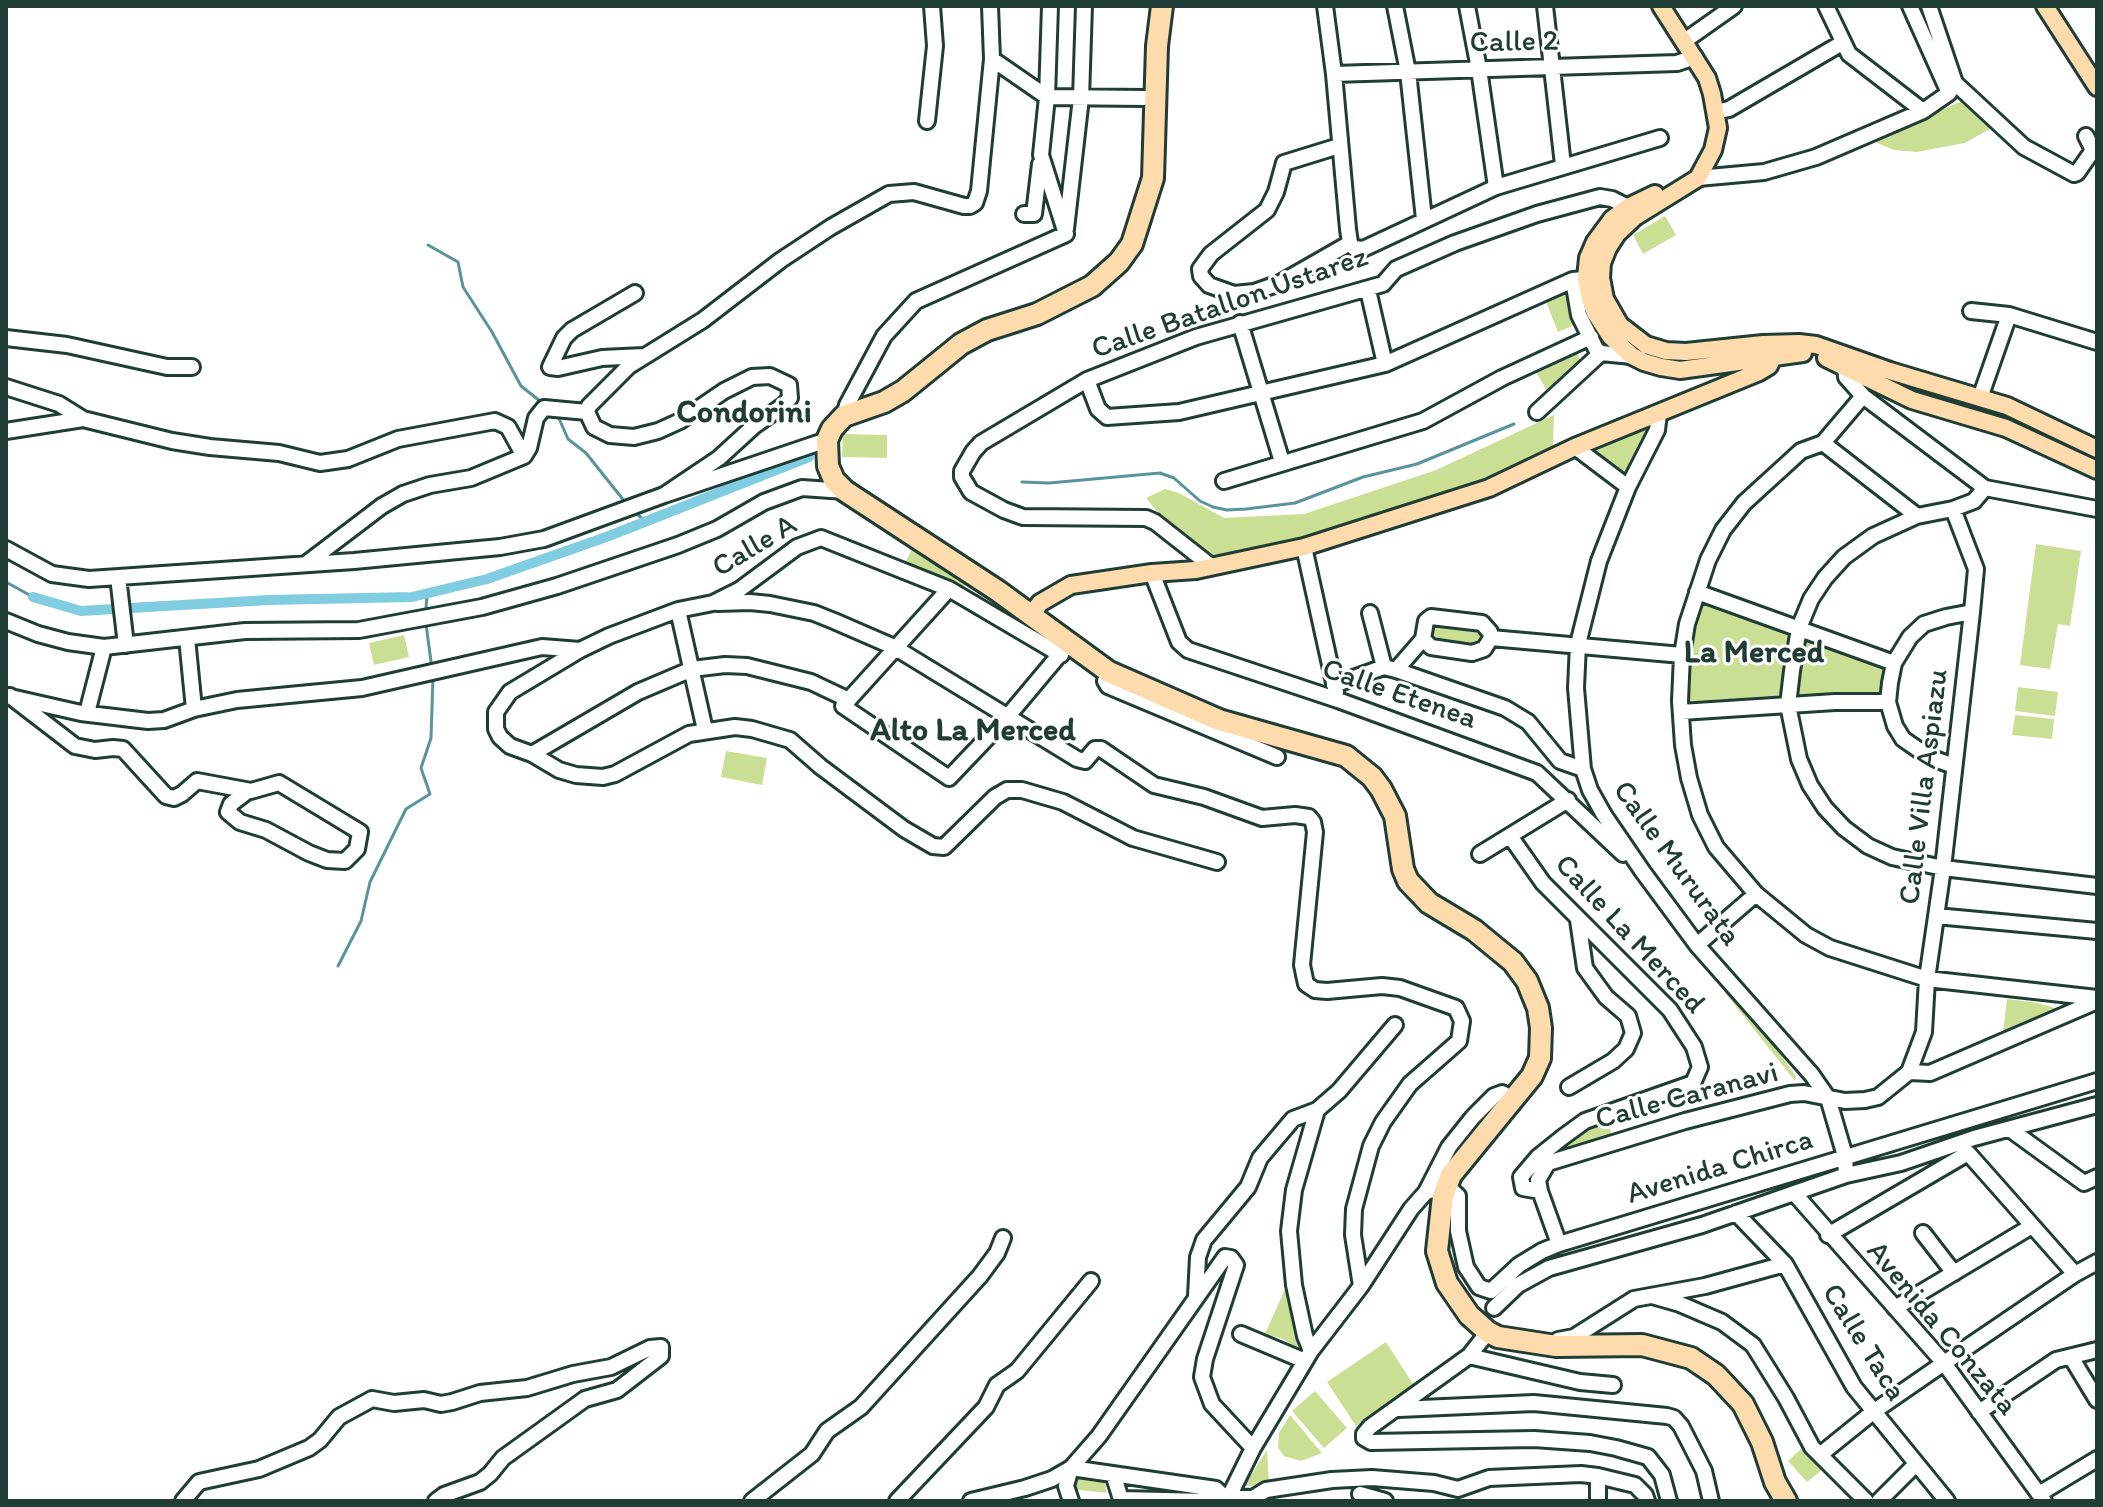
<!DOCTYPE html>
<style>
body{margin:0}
#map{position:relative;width:2103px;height:1507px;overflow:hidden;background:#fff;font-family:Itim,sans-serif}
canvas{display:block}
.frame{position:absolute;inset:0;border:8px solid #1f3d34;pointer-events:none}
</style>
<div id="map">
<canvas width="2103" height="1507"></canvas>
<div class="frame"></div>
</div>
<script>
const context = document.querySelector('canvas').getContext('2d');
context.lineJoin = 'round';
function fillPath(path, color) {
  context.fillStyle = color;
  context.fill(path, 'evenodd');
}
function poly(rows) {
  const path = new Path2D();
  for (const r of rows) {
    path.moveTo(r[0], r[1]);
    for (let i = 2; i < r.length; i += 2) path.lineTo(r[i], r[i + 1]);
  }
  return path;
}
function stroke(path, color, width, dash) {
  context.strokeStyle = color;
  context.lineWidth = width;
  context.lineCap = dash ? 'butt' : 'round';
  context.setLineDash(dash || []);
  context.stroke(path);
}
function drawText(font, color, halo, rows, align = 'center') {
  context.font = font + ' Itim,sans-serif';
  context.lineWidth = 6;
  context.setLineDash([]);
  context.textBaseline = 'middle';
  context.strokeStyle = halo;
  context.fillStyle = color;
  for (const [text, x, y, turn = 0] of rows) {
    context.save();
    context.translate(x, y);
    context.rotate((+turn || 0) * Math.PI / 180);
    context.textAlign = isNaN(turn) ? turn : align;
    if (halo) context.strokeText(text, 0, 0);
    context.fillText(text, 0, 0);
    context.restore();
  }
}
const green = poly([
 [1967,99,1995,126,1965,143,1917,152,1894,150,1877,143,1874,138],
 [1665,216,1676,235,1643,254,1633,235],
 [1564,291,1577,324,1558,332,1545,299],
 [1575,351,1581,361,1548,393,1536,372],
 [1554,415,1553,446,1508,475,1309,541,1212,559,1184,538,1161,516,1146,498,1165,489,1179,493,1224,518,1304,514,1436,470],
 [1647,427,1624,474,1594,450],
 [843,434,887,435,887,458,842,457],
 [2036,544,2081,551,2070,626,2058,624,2050,669,2020,665],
 [912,549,967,585,955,588,904,565],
 [1702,603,1795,632,1783,698,1690,702,1688,685,1689,655,1694,622],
 [1433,624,1484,630,1481,645,1476,648,1434,642,1430,639],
 [404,635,409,657,374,665,369,643],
 [1803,636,1887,667,1883,696,1794,698],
 [2018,687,2058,692,2055,716,2015,711],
 [2015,715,2054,719,2052,739,2012,735],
 [726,751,767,758,762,785,721,777],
 [1699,953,1722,976,1762,1029,1796,1076,1795,1081,1726,994],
 [2007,999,2038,1003,2055,1008,2052,1013,2003,1033],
 [1608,1119,1612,1137,1540,1160,1594,1124],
 [1286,1287,1291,1287,1301,1339,1299,1345,1295,1347,1283,1339,1265,1334],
 [1386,1342,1415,1387,1356,1426,1327,1382],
 [1315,1391,1347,1428,1324,1448,1292,1411],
 [1290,1415,1322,1453,1301,1461,1284,1456,1278,1448,1279,1433],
 [1803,1447,1822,1470,1807,1482,1788,1461],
 [1267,1450,1269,1485,1244,1486],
 [1074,1473,1103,1477,1107,1493,1071,1489]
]);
const stream = poly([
 [428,245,458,262,463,287,492,332,521,386,540,401],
 [557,414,568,439,586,453,625,502],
 [1022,482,1049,483,1160,473,1174,478,1200,501,1213,507,1227,510,1246,509,1295,503,1363,477,1417,464,1514,424],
 [637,514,645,521],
 [6,582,33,597],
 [426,608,427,594],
 [426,624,432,669],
 [338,966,361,921,370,882,406,809,430,794,421,768,431,738,433,677]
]);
const canal = poly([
 [33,597,81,611,114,609],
 [130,608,269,600,412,597,487,579,609,536,809,457]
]);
const minor = poly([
 [1050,6,1047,97,1041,155,1066,234],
 [1325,6,1334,74,1348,229,1350,243,1354,248,1363,249,1496,187,1660,138],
 [1395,6,1408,72,1424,219],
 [1467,6,1479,69,1496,187],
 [1545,6,1563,165],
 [1826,6,1849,54,1923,111],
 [1910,6,1949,93],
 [1929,6,1955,83,2024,147,2074,174,2077,173,2091,153,2092,148,2086,136],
 [1683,42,1734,6],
 [992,59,1047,97,1146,98],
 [1334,74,1677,63,1695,57],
 [1715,112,1729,109,1842,43],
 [927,121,935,46,932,6],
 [1339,146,1284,163,1276,192,1267,210,1211,254,1200,269,1201,276,1209,285,1234,294,1254,292,1280,283,1350,243],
 [1698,178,1764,172,1816,157,1923,111,1949,93,1955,83],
 [1024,214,1034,214,1040,164],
 [1066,229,1081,98,1084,6],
 [1573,280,1579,315,1596,349,1601,353,1632,356],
 [1368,290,1385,364],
 [635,293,572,330,564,338,550,367,558,368,602,358,644,356],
 [1971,311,2009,315,2097,342],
 [1240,323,1282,462],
 [6,338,67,345,167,367,192,367],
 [1845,367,1846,377,1863,396,1985,488,2097,509],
 [1087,380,1098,409,1107,417,1179,412,1385,364,1573,280,1595,278],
 [6,387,59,404,83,419],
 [1863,396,1823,443,1801,451,1744,503,1723,530,1708,560,1687,624,1682,655,1680,701,1683,745,1689,778,1700,815,1716,847,1756,894,1806,935,1830,948,1927,979,2097,998],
 [1980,398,2009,315],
 [1537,412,1601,353],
 [1659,414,1657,430,1628,487,1599,561,1578,644,1576,688,1583,769,1590,790,1604,815,1643,872,1697,945,1812,1075,1828,1098,1845,1156,1846,1175],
 [844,416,847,405,884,336,916,301,1066,234],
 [6,431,83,419,172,441,210,447,279,453,320,463,348,459,398,439,495,421,508,427,524,456],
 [1823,443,1917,516],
 [1575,447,1628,487],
 [1224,481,1423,421,1502,378,1591,337],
 [1985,488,1974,501,1953,509,1917,516,1873,536,1844,557,1825,578,1811,599,1799,628,1792,671,1788,705,1799,759,1810,785,1825,808,1844,828,1868,846,1892,857,1943,868,2097,886],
 [664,495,719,458,754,426,784,405,790,398,789,385,770,376,752,377,724,391,680,421,658,431,634,437,610,435,594,427,587,412,589,406,629,366,703,320,781,260,831,227,889,194,914,192,964,206,970,206,975,203,979,191,992,59,990,6],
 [1304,547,1336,692],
 [6,549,52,574,89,579,354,561,500,547,544,539,664,495,827,440],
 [307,563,382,506,403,494,430,485,471,478,524,456,529,448,536,418,544,408,587,412],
 [1211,566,1155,522,1146,518,1023,517,1004,510,971,492,962,477,962,471,973,452,981,443,1087,380,1196,337,1383,284,1396,269,1455,243,1537,214,1600,197,1612,199,1628,207,1634,215],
 [1152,573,1179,642,1188,650,1338,700,1537,773,1623,854],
 [118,577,126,645],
 [949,589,843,706,949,778,1008,716,1065,648],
 [1697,592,1894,663],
 [717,603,750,602,770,604,814,613,834,621,894,647,1077,759,1085,761,1095,749,1101,749,1154,785,1204,797,1262,818,1295,815,1309,817,1313,822,1315,832,1302,965,1306,984,1315,990,1327,991,1382,986,1400,988,1456,1008,1462,1021,1459,1041,1410,1084,1383,1122,1371,1146,1354,1209,1353,1235,1361,1286],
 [678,610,705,730],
 [1370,613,1384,667],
 [6,621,38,634,68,642,104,647,245,631,359,630,482,607,557,586,678,545,717,529,764,502,802,488,845,491],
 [187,638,194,709],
 [1491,638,1682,655],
 [1423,639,1431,647,1472,653,1484,649,1491,638],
 [1061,655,949,589,821,538,797,547,739,590,713,603,678,610,609,636,580,650,510,692,496,712,496,729,500,737,510,746,532,754,559,770,576,775,603,777,615,774,689,734,735,727,752,729,790,740,821,767,904,829,933,846,944,847,995,797,1007,790,1022,790,1063,802,1133,838,1217,862],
 [1396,670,1423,639,1426,621,1431,617,1482,623,1490,632,1491,638],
 [1109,672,1105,681,1108,686,1277,757],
 [1334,685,1384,667,1396,670,1505,708,1528,722,1560,761,1583,769],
 [10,696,75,746,95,750,113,748,123,749,166,796,174,798,182,794,197,781,251,791,279,783,360,832,357,849,345,861,327,860,309,853,266,830,240,822,228,812,231,804,248,791],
 [15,698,81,713,148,721,164,720,194,709,237,700,362,688,542,647,580,650],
 [1681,712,1835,702,1888,702],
 [87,713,104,647],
 [532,754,638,692,692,669,725,665,747,666,811,682,849,700],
 [1954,766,1929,757,1903,739,1895,726,1888,702,1890,683,1894,663,1910,637,1924,624,1946,617,1972,612],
 [1510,836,1543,883,1670,1010,1694,1047,1700,1067,1693,1083,1585,1121,1563,1137,1538,1157,1521,1177,1523,1188,1540,1191],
 [1480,854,1568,800],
 [1936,916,2097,931],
 [1697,945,1756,894],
 [1909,1072,1930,1073,2097,1001],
 [1569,1087,1613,1061,1626,1049,1633,1033,1628,1016,1606,997,1585,968,1578,920],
 [2011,1130,2084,1183,2097,1177],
 [1426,1192,1449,1147,1473,1117,1494,1096,1502,1093,1514,1099],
 [1794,1193,1944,1363,2044,1501],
 [1736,1213,1785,1264,1854,1387,1947,1501],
 [1923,1233,1954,1273],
 [1828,1235,1968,1153,2075,1274],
 [1559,1244,1540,1191,1538,1180,1548,1163,1685,1121,1790,1094,1804,1093,1845,1101,1865,1100,1878,1097,1909,1072,1924,1032,1927,979,1943,868,1972,612,1976,569,1953,509],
 [1196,1296,1198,1257,1204,1240,1248,1187,1260,1158,1293,1119,1317,1110,1339,1091,1395,1025],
 [1652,1296,1680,1304,1722,1322,1753,1345,1786,1398,1812,1447,1866,1501],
 [1494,1308,1518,1285,1549,1268,1702,1225,1846,1175,1901,1163,1974,1138,2097,1105],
 [1895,1308,2032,1226],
 [1488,1332,1469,1356,1370,1427,1364,1434,1364,1438,1371,1442,1534,1439,1590,1443,1616,1448,1648,1457,1662,1475,1669,1501],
 [1241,1334,1305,1361],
 [1558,1340,1574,1337,1634,1299,1705,1286,1785,1264],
 [1311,1351,1305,1336,1294,1285,1289,1231,1294,1190,1317,1110],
 [1469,1356,1580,1382,1613,1385],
 [2071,1357,2097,1400],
 [1399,1409,1534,1403,1667,1416,1674,1418,1681,1426,1704,1471,1711,1501],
 [1979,1412,2056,1360,2097,1350],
 [1821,1454,1873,1412,1944,1363,2075,1274,2097,1262],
 [1113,1474,1121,1499,1206,1501],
 [1360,1494,1385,1501],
 [2039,1494,2097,1459],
 [183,1501,199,1482,259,1469,309,1448,320,1440,339,1417,372,1399,394,1403,424,1400,441,1404,452,1402,480,1393,527,1388,573,1374,611,1367,650,1348,661,1347,661,1356,617,1390,585,1399,503,1458,490,1474,480,1482,444,1495,436,1501],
 [752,1501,812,1454,827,1431,861,1407,980,1276,997,1253,1003,1238],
 [897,1501,986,1407,997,1385,1017,1371,1091,1281],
 [971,1501,1025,1488,1052,1479,1071,1468,1216,1489,1224,1497],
 [1071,1501,1066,1486,1071,1468,1099,1436,1225,1257,1231,1258,1236,1265,1205,1359,1202,1377,1212,1404,1253,1448],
 [1214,1501,1224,1497,1253,1498,1266,1490,1332,1480,1372,1478,1434,1483,1458,1489,1489,1478,1581,1474,1598,1476,1635,1485,1645,1495,1647,1501],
 [1227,1501,1253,1448,1311,1351,1361,1286,1411,1209,1426,1192,1447,1186,1458,1196,1458,1231,1466,1267,1479,1287,1491,1291,1519,1265,1542,1251,1559,1244,2097,1081],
 [1598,1501,1598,1476],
 [1879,1501,1915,1465]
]);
const major = poly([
 [1661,6,1707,78,1712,94,1718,128,1713,150,1698,178,1635,217,1617,234,1608,248,1602,263,1601,278,1605,299,1620,325,1646,345,1666,351,1686,352,1763,344,1799,343,1816,345,1890,371,2007,406,2097,449],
 [2045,6,2097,87],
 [1655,194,1628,207,1612,219,1595,242,1588,258,1586,278,1590,299,1595,313,1610,336,1632,356,1644,362,1661,367,1680,370,1803,353],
 [1826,358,1912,400,2006,428,2097,470],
 [1032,614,1040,603,1071,585,1152,573,1196,570,1304,547,1489,488,1575,447,1759,372,1769,366,1774,355]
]);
const highway = poly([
 [1162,6,1157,46,1153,178,1132,244,1119,262,1092,286,1037,314,987,330,961,344,903,391,884,402,844,416,832,429,827,440,828,466,834,480,845,491,998,591,1109,672,1219,720,1346,756,1372,777,1381,789,1395,816,1403,869,1408,881,1429,903,1474,930,1513,962,1527,981,1538,1008,1541,1028,1540,1058,1532,1076,1451,1175,1443,1196,1437,1251,1447,1283,1469,1315,1488,1332,1498,1337,1556,1346,1642,1345,1691,1358,1716,1375,1743,1404,1762,1442,1775,1482,1786,1501]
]);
const streetNames = [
 ["Calle 2",1514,43,-1],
 ["Calle Batallon Ustarez",1230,304,-19],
 ["Calle A",755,547,-31],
 ["Calle Etenea",1399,695,19],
 ["Calle Villa Aspiazu",1925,787,-83],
 ["Calle Mururata",1676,864,54],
 ["Calle La Merced",1629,935,47],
 ["Calle Caranavi",1687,1097,-15],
 ["Avenida Chirca",1720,1168,-17],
 ["Avenida Conzata",1941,1329,50],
 ["Calle Taca",1863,1343,58]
];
const neighbourhoodNames = [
 ["Condorini",744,414],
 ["La Merced",1754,654],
 ["Alto La Merced",973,732]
];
fillPath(green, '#cbdf94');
stroke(stream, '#59939b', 3);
stroke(canal, '#80cce0', 10);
stroke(minor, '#1f3d34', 20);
stroke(major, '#1f3d34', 22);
stroke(highway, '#1f3d34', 26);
stroke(minor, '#fff', 14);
stroke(major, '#fedbac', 16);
stroke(highway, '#fedbac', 20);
drawText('30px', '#1f3d34', '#fff', streetNames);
drawText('bold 32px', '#1f3d34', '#fff', neighbourhoodNames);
</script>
